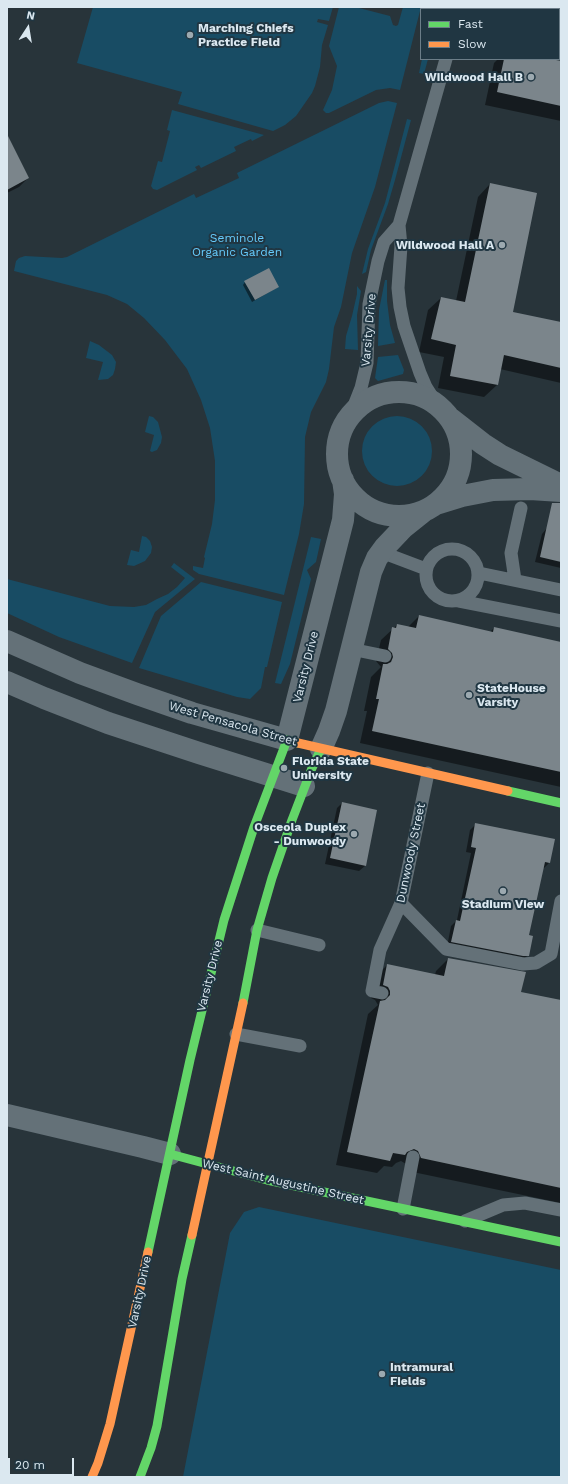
<!DOCTYPE html>
<style>
body{margin:0}
#map{position:relative;width:568px;height:1484px;overflow:hidden;background:#28343a;font-family:"Work Sans",sans-serif}
canvas{display:block}
.frame{position:absolute;inset:0;border:8px solid #dbe8f0;pointer-events:none}
.legend{position:absolute;left:420px;top:8px;width:140px;height:52px;box-sizing:border-box;background:#203642;border:1px solid #6b7d88;margin:0;padding:5px 7px;list-style:none;font-size:12px;color:#dbe8f0}
.legend li{display:flex;align-items:center;gap:8px;height:20px}
.legend b{width:20px;border:1px solid #6b7d88}
.north{position:absolute;left:8px;top:8px;width:40px;height:40px;-webkit-text-stroke:3px #203642;paint-order:stroke;rotate:12deg;font-size:11px;font-weight:700;line-height:16px;text-align:center;color:#dbe8f0}
.north::after{content:'';display:block;margin:auto;width:14px;height:18px;background:#dbe8f0;clip-path:polygon(50% 0,100% 100%,50% 72%,0 100%)}
.scale{position:absolute;left:8px;top:1458px;width:66px;height:18px;box-sizing:border-box;border:2px solid #dbe8f0;border-top:0;padding-left:5px;font-size:12px;line-height:14px;white-space:nowrap;color:#dbe8f0;-webkit-text-stroke:3px #203642;paint-order:stroke}
</style>
<div id="map">
<canvas width="568" height="1484"></canvas>
<div class="frame"></div>
<ul class="legend">
<li><b style="height:5px;background:#63d668"></b>Fast</li>
<li><b style="height:5px;background:#ff974d"></b>Slow</li>
</ul>
<div class="north">N</div>
<div class="scale">20 m</div>
</div>
<script>
const context = document.querySelector('canvas').getContext('2d');
context.lineJoin = 'round';
function fillPath(path, color) {
  context.fillStyle = color;
  context.fill(path, 'evenodd');
}
function poly(rows) {
  const path = new Path2D();
  for (const r of rows) {
    if (r.length === 3) {
      path.moveTo(r[0] + r[2], r[1]);
      path.arc(r[0], r[1], r[2], 0, 2 * Math.PI);
      continue;
    }
    path.moveTo(r[0], r[1]);
    for (let i = 2; i < r.length; i += 2) path.lineTo(r[i], r[i + 1]);
  }
  return path;
}
function stroke(path, color, width, dash) {
  context.strokeStyle = color;
  context.lineWidth = width;
  context.lineCap = dash ? 'butt' : 'round';
  context.setLineDash(dash || []);
  context.stroke(path);
}
function drawText(font, color, halo, rows, align = 'center') {
  context.font = font + ' "Work Sans",sans-serif';
  context.lineWidth = 4;
  context.setLineDash([]);
  context.textBaseline = 'middle';
  context.strokeStyle = halo;
  context.fillStyle = color;
  for (const [text, x, y, turn = 0] of rows) {
    context.save();
    context.translate(x, y);
    context.rotate((+turn || 0) * Math.PI / 180);
    context.textAlign = isNaN(turn) ? turn : align;
    if (halo) context.strokeText(text, 0, 0);
    context.fillText(text, 0, 0);
    context.restore();
  }
}
const green = poly([
 [93,7,333,7,329,21,318,19,317,22,328,25,322,45,320,67,315,86,312,93,296,116,285,125,273,131,178,104,182,92,77,63],
 [339,7,359,7,359,8,390,16,393,25,396,26,398,25,403,7,421,7,400,90,390,88,376,90,329,113,326,113,323,110,332,90,337,66,329,46],
 [422,59,428,59,424,74,419,73],
 [388,101,397,103,375,187,352,253,341,307,334,327,329,369,326,382,311,412,305,437,304,504,299,534,284,595,199,574,193,570,193,566,203,568,205,558,204,557,212,524,215,500,215,461,210,428,201,400,187,369,165,340,144,318,127,304,107,295,14,271,16,261,19,258,25,256,62,258,67,257,194,194,196,198,239,178,237,173,379,103],
 [172,110,264,135,252,141,251,139,234,147,236,151,201,168,199,165,195,167,197,170,157,190,153,189,151,186,158,161,162,162,170,131,167,130],
 [407,119,411,120,395,180,388,204,371,250,366,272,362,274,368,249,385,203],
 [385,280,387,280,387,301,390,325,395,343,378,346,379,310],
 [357,286,361,291,357,315,358,350,345,349,346,336,352,316,357,294],
 [90,341,99,345,112,355,116,362,115,369,113,375,108,379,98,380,103,362,86,358],
 [398,355,404,370,403,374,378,381,375,378,378,357],
 [397,451,35],
 [149,416,153,417,158,422,162,437,161,443,157,450,152,452,150,451,154,435,145,432],
 [142,536,146,537,150,541,152,547,151,553,145,561,134,566,127,565,131,550,139,552],
 [311,537,321,539,316,562,307,570,311,579,290,664,281,684,275,683],
 [174,563,195,579,155,612,132,663,59,637,7,613,7,579,110,606,134,607,146,605,157,599,168,594,177,587,185,578,171,567],
 [201,582,282,602,267,667,265,667,261,688,250,699,237,697,139,668,161,616],
 [259,1207,561,1270,561,1477,183,1477,230,1233,244,1212]
]);
const shadow = poly([
 [498,59,546,59,561,62,561,121,485,105,494,63],
 [7,136,28,178,19,187,7,193],
 [490,184,512,313,561,323,561,383,500,369,497,385,484,397,438,388,444,357,419,352,428,310,441,298,456,301,478,197],
 [245,282,278,287,252,302,243,285],
 [547,528,561,531,561,568,535,562,542,534],
 [419,616,490,632,494,628,561,643,561,787,360,743,367,711,364,711,371,677,381,667,376,661,381,640,397,625,408,627],
 [342,803,365,866,359,871,325,864,337,808],
 [476,824,549,863,544,868,543,867,528,936,528,955,523,960,447,947,451,926,457,920,471,853,466,852,470,830],
 [448,959,520,993,561,1001,561,1203,408,1171,406,1164,401,1161,396,1163,392,1167,384,1166,377,1173,336,1165,368,1014,378,1005,375,1000,371,998,375,978,387,965,435,975,436,971]
]);
const building = poly([
 [504,59,551,59,561,61,561,106,497,92],
 [7,134,29,178,7,190],
 [490,183,537,193,513,312,561,322,561,368,504,355,498,385,450,376,456,345,431,339,441,297,465,302],
 [269,268,279,287,255,300,244,281],
 [552,503,561,503,561,562,540,557],
 [419,615,493,632,494,627,561,642,561,772,372,731,379,699,376,699,383,664,387,664,391,662,393,657,392,653,388,649,392,627,396,628,397,624,416,628],
 [342,802,377,810,366,866,330,858],
 [475,823,555,839,550,863,545,862,529,935,533,936,529,956,523,956,451,942,456,920,460,921,476,848,471,847],
 [448,958,526,972,521,992,561,1000,561,1188,421,1158,418,1151,414,1149,407,1152,405,1155,393,1153,390,1161,347,1152,380,1001,385,1000,390,995,390,991,388,987,383,985,387,964,444,976]
]);
const lane = poly([
 [460,9,460,7],
 [438,406,426,387,420,373,404,326,400,307,398,288,401,246,399,225,446,59],
 [350,416,361,388,367,363,369,304,378,261,384,242,399,225],
 [452,575,26],
 [381,552,426,569],
 [479,573,561,590],
 [515,580,511,553,521,508],
 [459,601,561,621],
 [351,649,385,656],
 [401,903,446,949,523,964,536,963,551,954,561,901],
 [257,930,319,945],
 [382,993,372,991,380,950,401,903,428,773],
 [236,1034,300,1046],
 [403,1209,413,1157],
 [465,1221,503,1205,525,1203,561,1210]
]);
const street = poly([
 [399,454,62],
 [451,419,483,444,500,455,561,485],
 [436,504,462,496,493,490,530,489,561,491],
 [7,641,80,673,137,694,192,713,287,740,343,520,345,494,343,480],
 [7,682,44,698,108,723,199,753,304,786],
 [321,749,329,731,336,711,371,572,377,558,385,547,403,528,423,512],
 [7,1115,143,1147,170,1154]
]);
const fast = poly([
 [508,791,561,803],
 [243,1003,257,930,272,878,292,820,312,768,321,749],
 [170,1154,267,1180,561,1242],
 [148,1252,190,1060,224,920,254,827,287,740,298,743],
 [140,1477,151,1448,157,1426,182,1279,192,1235]
]);
const slow = poly([
 [298,743,508,791],
 [192,1235,243,1003],
 [92,1477,98,1463,110,1424,148,1252]
]);
const markers = [
 [190,35,4,"#9ca9b0"],
 [531,77,4,"#9ca9b0"],
 [502,245,4,"#9ca9b0"],
 [469,695,4,"#9ca9b0"],
 [284,768,4,"#9ca9b0"],
 [354,834,4,"#9ca9b0"],
 [503,891,4,"#9ca9b0"],
 [382,1374,4,"#9ca9b0"]
];
const poiNames = [
 ["Marching Chiefs",198,28],
 ["Practice Field",198,42],
 ["Wildwood Hall B",523,77,"right"],
 ["Wildwood Hall A",494,245,"right"],
 ["StateHouse",477,688],
 ["Varsity",477,702],
 ["Florida State",292,761],
 ["University",292,775],
 ["Osceola Duplex",346,827,"right"],
 ["- Dunwoody",346,841,"right"],
 ["Stadium View",503,904,"center"],
 ["Intramural",390,1367],
 ["Fields",390,1381]
];
const parkNames = [
 ["Seminole",237,238],
 ["Organic Garden",237,252]
];
const streetNames = [
 ["Varsity Drive",369,330,-85],
 ["Varsity Drive",306,667,-76],
 ["West Pensacola Street",233,724,16],
 ["Dunwoody Street",411,853,-78],
 ["Varsity Drive",210,976,-76],
 ["West Saint Augustine Street",283,1182,13],
 ["Varsity Drive",140,1292,-78]
];
fillPath(green, '#184c64');
fillPath(shadow, '#0007');
fillPath(building, '#7b858b');
stroke(lane, '#647178', 13);
stroke(street, '#647178', 22);
stroke(fast, '#63d668', 9);
stroke(slow, '#ff974d', 9);
for (const [x, y, r, color] of markers) {
  const dot = new Path2D();
  dot.arc(x, y, r, 0, 2 * Math.PI);
  context.fillStyle = color;
  context.fill(dot);
  stroke(dot, '#203642', 1.5);
}
drawText('bold 12px', '#dbe8f0', '#203642', poiNames, 'left');
drawText('12px', '#66cbfc', '#203642', parkNames);
drawText('12px', '#dbe8f0', '#203642', streetNames);
</script>
